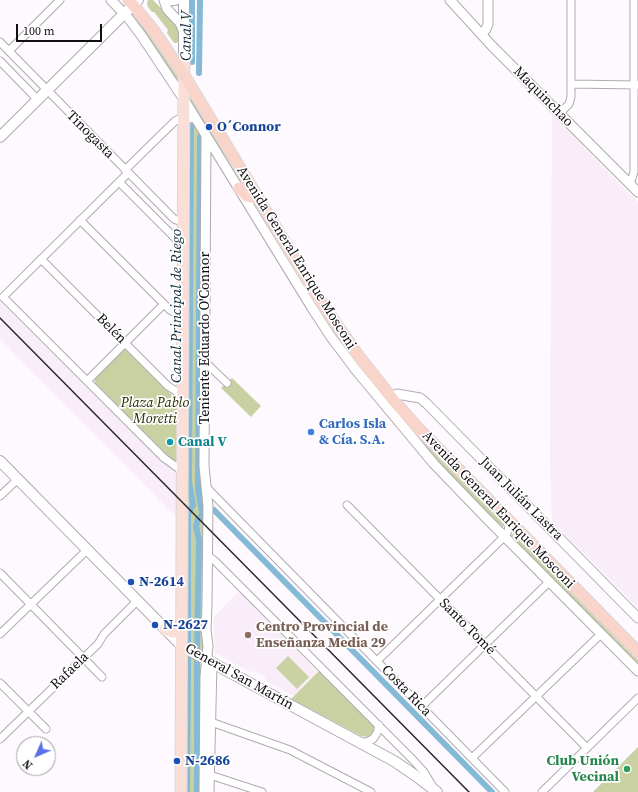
<!DOCTYPE html>
<meta charset="utf-8">
<style>
body{margin:0}
#map{position:relative;width:638px;height:792px;overflow:hidden;background:#fef9ff;font-family:"Source Serif 4",serif}
canvas{display:block}
.north{position:absolute;left:16px;top:736px;width:40px;height:40px;box-sizing:border-box;background:#fff;border:1px solid #a09fa0;border-radius:50%;rotate:225deg;font-size:11px;font-weight:700;line-height:16px;text-align:center;color:#110f11}
.north::after{content:'';display:block;margin:auto;width:14px;height:18px;background:#5970e7;clip-path:polygon(50% 0,100% 100%,50% 72%,0 100%)}
.scale{position:absolute;left:16px;top:24px;width:86px;height:18px;box-sizing:border-box;border:2px solid #110f11;border-top:0;padding-left:5px;font-size:12px;line-height:14px;white-space:nowrap;color:#110f11;-webkit-text-stroke:3px #fff;paint-order:stroke}
</style>
<div id="map">
<canvas width="638" height="792"></canvas>
<div class="north">N</div>
<div class="scale">100 m</div>
</div>
<script>
const context = document.querySelector('canvas').getContext('2d');
context.lineJoin = 'round';
function fillPath(path, color) {
  context.fillStyle = color;
  context.fill(path, 'evenodd');
}
function poly(rows) {
  const path = new Path2D();
  for (const r of rows) {
    path.moveTo(r[0], r[1]);
    for (let i = 2; i < r.length; i += 2) path.lineTo(r[i], r[i + 1]);
  }
  return path;
}
function stroke(path, color, width, dash) {
  context.strokeStyle = color;
  context.lineWidth = width;
  context.lineCap = dash ? 'butt' : 'round';
  context.setLineDash(dash || []);
  context.stroke(path);
}
function drawText(font, color, halo, rows, align = 'center') {
  context.font = font + ' "Source Serif 4",serif';
  context.lineWidth = 3.5;
  context.setLineDash([]);
  context.textBaseline = 'middle';
  context.strokeStyle = halo;
  context.fillStyle = color;
  for (const [text, x, y, turn = 0] of rows) {
    context.save();
    context.translate(x, y);
    context.rotate((+turn || 0) * Math.PI / 180);
    context.textAlign = isNaN(turn) ? turn : align;
    if (halo) context.strokeText(text, 0, 0);
    context.fillText(text, 0, 0);
    context.restore();
  }
}
const built = poly([
 [552,114,638,202,638,608,552,522,550,457],
 [0,295,176,473,178,477,179,520,0,339],
 [237,593,241,593,318,673,294,696,265,680,265,677,254,671,250,672,215,653,213,618]
]);
const green = poly([
 [148,0,153,0,177,24,178,28,178,41,177,43,174,43,167,33,168,30,154,12,152,12,148,7,147,3],
 [133,13,136,14,179,76,180,79,178,81,176,81,131,14],
 [191,97,249,192,247,194,189,104,189,98],
 [192,122,194,123,202,136,205,643,203,652,201,652,186,645,188,123],
 [250,200,253,200,403,418,501,521,503,525,502,529,437,464,342,348],
 [126,349,178,401,178,463,174,463,95,383,95,379,96,377,122,350],
 [232,378,261,406,251,417,221,388],
 [513,534,638,660,638,668,510,536],
 [186,656,189,656,198,661,202,667,201,792,184,792],
 [288,656,309,677,297,689,276,668],
 [320,670,372,723,375,730,372,735,367,737,361,736,291,699],
 [638,747,638,792,593,792]
]);
const canal = poly([
 [192,62,192,0],
 [199,73,200,0],
 [191,126,189,482,193,505,191,509],
 [200,137,198,488,202,513,200,518],
 [214,510,492,792],
 [188,646,188,514,190,511],
 [197,651,199,540,196,526,198,519],
 [187,792,188,659],
 [197,792,197,662]
]);
const minor = poly([
 [0,42,174,219,184,223],
 [9,51,60,0],
 [0,61,38,100],
 [571,84,637,85],
 [560,113,569,104,571,97,571,0],
 [125,170,175,121,181,118,196,119],
 [128,173,3,297,164,458,182,471],
 [119,182,183,246],
 [630,184,634,172,634,0],
 [80,220,170,310,183,317],
 [41,259,168,386,182,395],
 [205,362,227,383],
 [87,381,164,304],
 [207,488,505,792],
 [0,496,18,479],
 [347,505,587,748],
 [207,555,215,561,414,761,424,772,433,787],
 [0,573,102,677],
 [0,634,87,550],
 [377,661,504,537,507,533,509,528,506,520],
 [0,683,46,729],
 [421,707,549,582],
 [211,722,290,750,371,792],
 [0,739,98,644,104,634,137,601],
 [360,742,367,742,373,739,377,733,379,725],
 [472,758,601,634],
 [210,775,262,792],
 [210,792,213,663],
 [542,792,638,698]
]);
const tertiary = poly([
 [111,0,129,19,141,35,185,101,312,308,331,337,355,369,434,464,486,518,638,671],
 [164,0,167,9,180,23,183,30],
 [450,0,492,46,638,192],
 [482,34,486,29,488,24,488,0],
 [397,394,420,398,426,403,638,618],
 [204,792,205,677,208,646,206,630,207,604,208,506,204,466,206,136]
]);
const secondary = poly([
 [170,0,175,0],
 [184,62,184,0],
 [0,137,138,0],
 [0,461,183,647,394,761,416,776,437,792]
]);
const primary = poly([
 [165,629,172,632,176,632,180,629,181,625],
 [181,792,184,62]
]);
const trunk = poly([
 [129,0,154,31,184,75,319,299,357,354,394,401,418,428,638,652],
 [239,188,247,196,258,198]
]);
const rail = poly([
 [0,318,469,792]
]);
const markers = [
 [209,127,4,"#1a4fb4"],
 [311,432,4,"#3f7fe0"],
 [170,442,4,"#0f9aa8"],
 [131,582,4,"#1a4fb4"],
 [155,625,4,"#1a4fb4"],
 [248,635,4,"#8d6e63"],
 [177,761,4,"#1a4fb4"],
 [627,769,4,"#2e9e5b"]
];
const streetNames = [
 ["Maquinchao",543,97,45],
 ["Tinogasta",90,135,45],
 ["Avenida General Enrique Mosconi",296,258,58],
 ["Belén",111,329,45],
 ["Teniente Eduardo O'Connor",205,338,-90],
 ["Juan Julián Lastra",521,499,45],
 ["Avenida General Enrique Mosconi",498,510,46],
 ["Santo Tomé",467,627,45],
 ["Rafaela",70,671,-44],
 ["General San Martín",239,677,29],
 ["Costa Rica",406,691,46]
];
const transitNames = [
 ["O´Connor",217,127],
 ["N-2614",139,582],
 ["N-2627",163,625],
 ["N-2686",185,761]
];
const parkNames = [
 ["Plaza Pablo",155,403],
 ["Moretti",155,419]
];
const shopNames = [
 ["Carlos Isla",319,424],
 ["& Cía. S.A.",319,440]
];
const cultureNames = [
 ["Canal V",178,442]
];
const educationNames = [
 ["Centro Provincial de",256,627],
 ["Enseñanza Media 29",256,643]
];
const leisureNames = [
 ["Club Unión",619,761],
 ["Vecinal",619,777]
];
const waterNames = [
 ["Canal V",187,36,-89],
 ["Canal Principal de Riego",177,306,-90]
];
fillPath(built, '#f8edf9');
fillPath(green, '#c9d1a3');
stroke(canal, '#84bad6', 6);
stroke(minor, '#b0aab0', 9);
stroke(tertiary, '#b0aab0', 11);
stroke(secondary, '#b0aab0', 12);
stroke(primary, '#d9d9d9', 13);
stroke(trunk, '#d9d9d9', 13);
stroke(minor, '#fff', 7);
stroke(tertiary, '#fff', 9);
stroke(secondary, '#fff', 10);
stroke(primary, '#fadfd8', 11);
stroke(trunk, '#f8d4cb', 11);
stroke(rail, '#29272a', 1.5);
for (const [x, y, r, color] of markers) {
  const dot = new Path2D();
  dot.arc(x, y, r, 0, 2 * Math.PI);
  context.fillStyle = color;
  context.fill(dot);
  stroke(dot, '#fff', 1.5);
}
drawText('14px', '#110f11', '#fff', streetNames);
drawText('bold 14px', '#164399', '#fff', transitNames, 'left');
drawText('italic 14px', '#282c04', '#fff', parkNames);
drawText('bold 14px', '#366cbe', '#fff', shopNames, 'left');
drawText('bold 14px', '#0d838f', '#fff', cultureNames, 'left');
drawText('bold 14px', '#785e54', '#fff', educationNames, 'left');
drawText('bold 14px', '#27864d', '#fff', leisureNames, 'right');
drawText('italic 15px', '#122d39', '#fff', waterNames);
</script>
